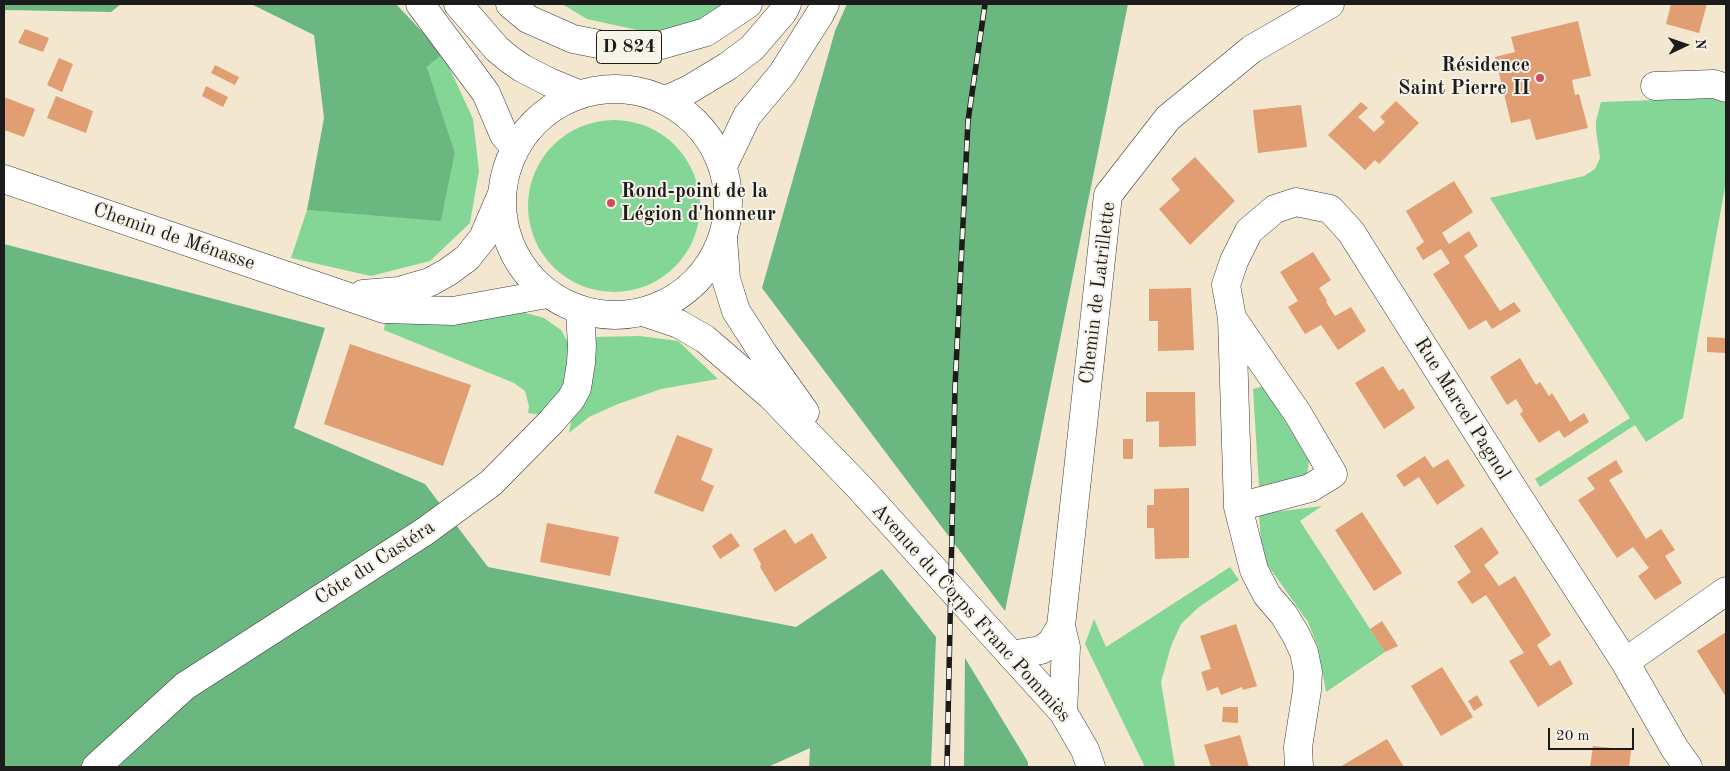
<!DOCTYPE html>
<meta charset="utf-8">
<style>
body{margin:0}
#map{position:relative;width:1730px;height:771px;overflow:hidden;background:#f3e7d0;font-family:"Old Standard TT",serif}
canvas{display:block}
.frame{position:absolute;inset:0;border:5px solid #1c1c1c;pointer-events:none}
.north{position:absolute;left:1660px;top:20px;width:50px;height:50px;-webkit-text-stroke:4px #f7f3e8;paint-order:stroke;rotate:87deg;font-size:14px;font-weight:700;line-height:20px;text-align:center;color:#1c1c1c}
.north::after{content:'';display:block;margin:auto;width:18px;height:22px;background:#1c1c1c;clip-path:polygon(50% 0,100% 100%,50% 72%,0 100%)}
.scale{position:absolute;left:1548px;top:728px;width:86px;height:22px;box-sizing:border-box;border:2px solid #1c1c1c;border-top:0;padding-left:6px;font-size:15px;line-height:18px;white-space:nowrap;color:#1c1c1c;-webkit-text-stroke:4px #f7f3e8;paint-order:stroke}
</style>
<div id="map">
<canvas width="1730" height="771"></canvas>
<div class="frame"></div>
<div class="north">N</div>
<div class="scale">20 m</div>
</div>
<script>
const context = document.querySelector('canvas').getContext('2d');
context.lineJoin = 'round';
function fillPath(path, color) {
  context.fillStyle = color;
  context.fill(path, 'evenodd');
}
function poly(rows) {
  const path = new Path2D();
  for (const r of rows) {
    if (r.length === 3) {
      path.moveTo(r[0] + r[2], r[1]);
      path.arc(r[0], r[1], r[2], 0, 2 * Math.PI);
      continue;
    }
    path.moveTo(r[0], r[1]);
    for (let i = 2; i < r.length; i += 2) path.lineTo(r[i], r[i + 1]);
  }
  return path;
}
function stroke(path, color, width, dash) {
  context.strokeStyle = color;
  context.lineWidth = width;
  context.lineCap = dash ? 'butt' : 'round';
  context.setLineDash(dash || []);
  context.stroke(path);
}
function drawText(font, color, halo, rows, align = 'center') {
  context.font = font + ' "Old Standard TT",serif';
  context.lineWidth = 4;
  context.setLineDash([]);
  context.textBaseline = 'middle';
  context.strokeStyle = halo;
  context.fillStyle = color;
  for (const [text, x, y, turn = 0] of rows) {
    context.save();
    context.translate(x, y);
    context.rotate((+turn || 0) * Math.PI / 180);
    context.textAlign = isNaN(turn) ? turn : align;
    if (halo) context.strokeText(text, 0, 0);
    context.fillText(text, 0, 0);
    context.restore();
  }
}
const green = poly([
 [562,4,753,4,748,12,651,33,587,19],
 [443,54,473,119,479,171,470,223,430,261,371,276,291,258,307,210,441,220,455,153,427,67],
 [1715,96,1726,99,1726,182,1683,418,1646,442,1635,425,1540,487,1535,479,1630,418,1490,198,1584,176,1595,169,1600,158,1596,130,1596,121,1601,102,1687,99],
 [614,206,86],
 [522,312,544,318,561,330,574,353,569,378,544,415,528,413,529,406,525,391,514,383,384,330,386,317],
 [640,336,678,341,718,379,661,389,618,404,589,417,569,433,572,417,595,337],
 [1264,386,1309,461,1307,475,1278,486,1259,486,1253,389],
 [1322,506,1300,521,1385,652,1326,692,1318,647,1308,622,1262,557,1259,514],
 [1230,567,1239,580,1199,607,1181,624,1171,646,1161,682,1175,767,1145,767,1085,644,1094,619,1106,647]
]);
const forest = poly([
 [4,4,121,4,111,12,4,10],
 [251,4,396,4,443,54,427,67,455,153,441,221,307,210,324,118,314,35],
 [847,4,1128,4,1005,611,762,288,835,31],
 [4,244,325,328,294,428,425,484,488,567,796,627,882,569,936,637,931,767,809,767,810,748,768,767,4,767],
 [965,658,1028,762,1028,767,964,767]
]);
const building = poly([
 [1671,4,1707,4,1699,33,1666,24],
 [1578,21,1591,76,1572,80,1575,95,1579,94,1588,128,1536,140,1530,119,1511,123,1495,57,1515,52,1511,37],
 [25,29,49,38,43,52,18,43],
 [59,58,73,64,62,92,47,85],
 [215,65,239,77,235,85,211,73],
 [206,86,228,97,223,107,202,96],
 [56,96,93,111,86,133,47,118],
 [4,97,35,109,24,137,4,130],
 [1396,101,1419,123,1379,164,1375,160,1365,170,1328,135,1361,102,1368,108,1358,117,1374,132,1385,122,1380,117],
 [1301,105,1307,147,1258,153,1253,110],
 [1195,157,1235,201,1190,245,1159,209,1180,190,1171,179],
 [1454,181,1473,212,1442,233,1449,244,1469,231,1478,246,1464,256,1500,311,1514,302,1521,311,1492,329,1486,320,1469,330,1433,274,1450,263,1441,249,1423,260,1416,248,1424,242,1406,211],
 [1313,252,1331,280,1319,288,1327,301,1326,302,1335,316,1351,307,1366,331,1338,350,1321,325,1305,334,1288,307,1298,301,1280,272],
 [1191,288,1194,350,1158,351,1158,321,1149,321,1149,289],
 [1707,337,1726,338,1726,353,1707,352],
 [350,344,471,385,443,466,324,424],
 [1520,358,1536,385,1540,382,1549,396,1552,393,1570,422,1584,413,1589,422,1564,438,1559,430,1539,443,1520,414,1523,411,1516,399,1507,405,1490,377],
 [1383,366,1399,391,1403,388,1415,408,1384,429,1355,383],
 [1146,392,1195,392,1196,446,1159,447,1159,421,1146,422],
 [677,435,713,449,701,480,714,486,703,512,654,493],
 [1123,439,1133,439,1133,459,1123,459],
 [1425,456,1433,468,1448,459,1465,486,1437,505,1419,477,1404,487,1396,475],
 [1616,460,1623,472,1609,480,1646,539,1661,529,1675,550,1665,556,1682,583,1655,600,1638,576,1649,568,1633,547,1617,558,1578,500,1595,489,1587,478],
 [1189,488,1189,558,1155,559,1154,528,1147,528,1147,505,1154,505,1154,489],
 [1362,512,1402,573,1374,591,1335,530],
 [547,523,619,537,610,576,540,562],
 [1482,527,1499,553,1484,565,1499,586,1515,576,1551,635,1537,645,1550,666,1560,660,1573,684,1538,707,1509,661,1524,653,1486,595,1472,604,1457,582,1471,572,1454,546],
 [785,529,795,544,812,533,827,558,775,592,760,567,761,564,753,549],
 [731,533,740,546,720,559,712,546],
 [1382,621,1398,646,1385,652,1370,629],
 [1236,624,1257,686,1243,690,1242,687,1221,695,1218,687,1207,691,1201,672,1211,669,1200,636],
 [1726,632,1726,697,1697,651],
 [1442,667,1473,717,1441,736,1411,686],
 [1477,695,1483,705,1474,711,1468,701],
 [1223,707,1238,707,1238,723,1222,722],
 [1240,735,1249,767,1211,767,1204,745],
 [1387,739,1404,767,1340,767],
 [1593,746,1631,750,1629,767,1590,767]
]);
const minor = poly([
 [1655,86,1714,84,1726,88],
 [1232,318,1298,414,1333,474,1310,488,1238,507],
 [1011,655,1041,650,1051,643,1061,626],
 [1625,662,1726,591],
 [1063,712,1066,647,1061,626,1108,195,1168,118,1252,49,1330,4],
 [1299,767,1298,747,1307,690,1308,672,1304,652,1296,635,1284,615,1267,595,1254,570,1238,507,1232,318,1226,285,1234,261,1249,231,1275,209,1296,202,1330,209,1351,232,1517,495,1625,662,1675,749,1688,767]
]);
const tertiary = poly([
 [4,179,384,309,453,311,547,294],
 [363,294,399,291,430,282,448,272,467,258,483,238,501,196],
 [96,767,185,686,424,532,491,483,551,422,571,399,577,388,581,363,582,346,580,311]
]);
const secondary = poly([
 [723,238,726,279,736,311,763,353,805,412],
 [646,313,679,324,705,339,771,396,860,488,1063,712,1085,750,1091,767]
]);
const primary = poly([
 [420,4,486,93,504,135,515,148],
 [458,4,497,49,509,59,522,68,549,82,578,94],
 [510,4,528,19,573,39,619,48,661,45,706,32,748,4],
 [615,202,113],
 [666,100,690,89,728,66,752,48,783,12,787,4],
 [723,166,747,116,782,74,820,14,825,4]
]);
const rail = poly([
 [947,767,955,388,968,121,985,4]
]);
const markers = [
 [1540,78,5,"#d1495b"],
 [611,203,5,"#d1495b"]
];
const shields = [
 [629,47,65]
];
const shieldNames = [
 ["D 824",629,47]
];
const poiNames = [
 ["Résidence",1530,66],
 ["Saint Pierre II",1530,89],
 ["Rond-point de la",621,192,"left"],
 ["Légion d'honneur",621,215,"left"]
];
const streetNames = [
 ["Chemin de Ménasse",174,237,19],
 ["Chemin de Latrillette",1098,293,-83],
 ["Rue Marcel Pagnol",1462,409,58],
 ["Côte du Castéra",375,563,-33],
 ["Avenue du Corps Franc Pommiès",971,613,48]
];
fillPath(green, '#84d697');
fillPath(forest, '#6bb780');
fillPath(building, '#e09e72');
stroke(minor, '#3c3a37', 29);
stroke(tertiary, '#3c3a37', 29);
stroke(secondary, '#3c3a37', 29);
stroke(primary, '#3c3a37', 29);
stroke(minor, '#fff', 28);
stroke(tertiary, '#fff', 28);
stroke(secondary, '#fff', 28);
stroke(primary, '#fff', 28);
stroke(rail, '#1c1c1c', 5.5);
stroke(rail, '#f7f3e8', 4, [11]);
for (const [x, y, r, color] of markers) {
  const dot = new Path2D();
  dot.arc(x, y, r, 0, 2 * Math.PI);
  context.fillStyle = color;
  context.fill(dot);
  stroke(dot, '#f7f3e8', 2);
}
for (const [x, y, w] of shields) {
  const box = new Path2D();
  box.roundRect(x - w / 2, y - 16.5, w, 33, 4);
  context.fillStyle = '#f7f3e8';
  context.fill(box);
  stroke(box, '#1c1c1c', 1);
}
drawText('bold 19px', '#1c1c1c', null, shieldNames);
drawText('bold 20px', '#1c1c1c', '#f7f3e8', poiNames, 'right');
drawText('20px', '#1c1c1c', '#f7f3e8', streetNames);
</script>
